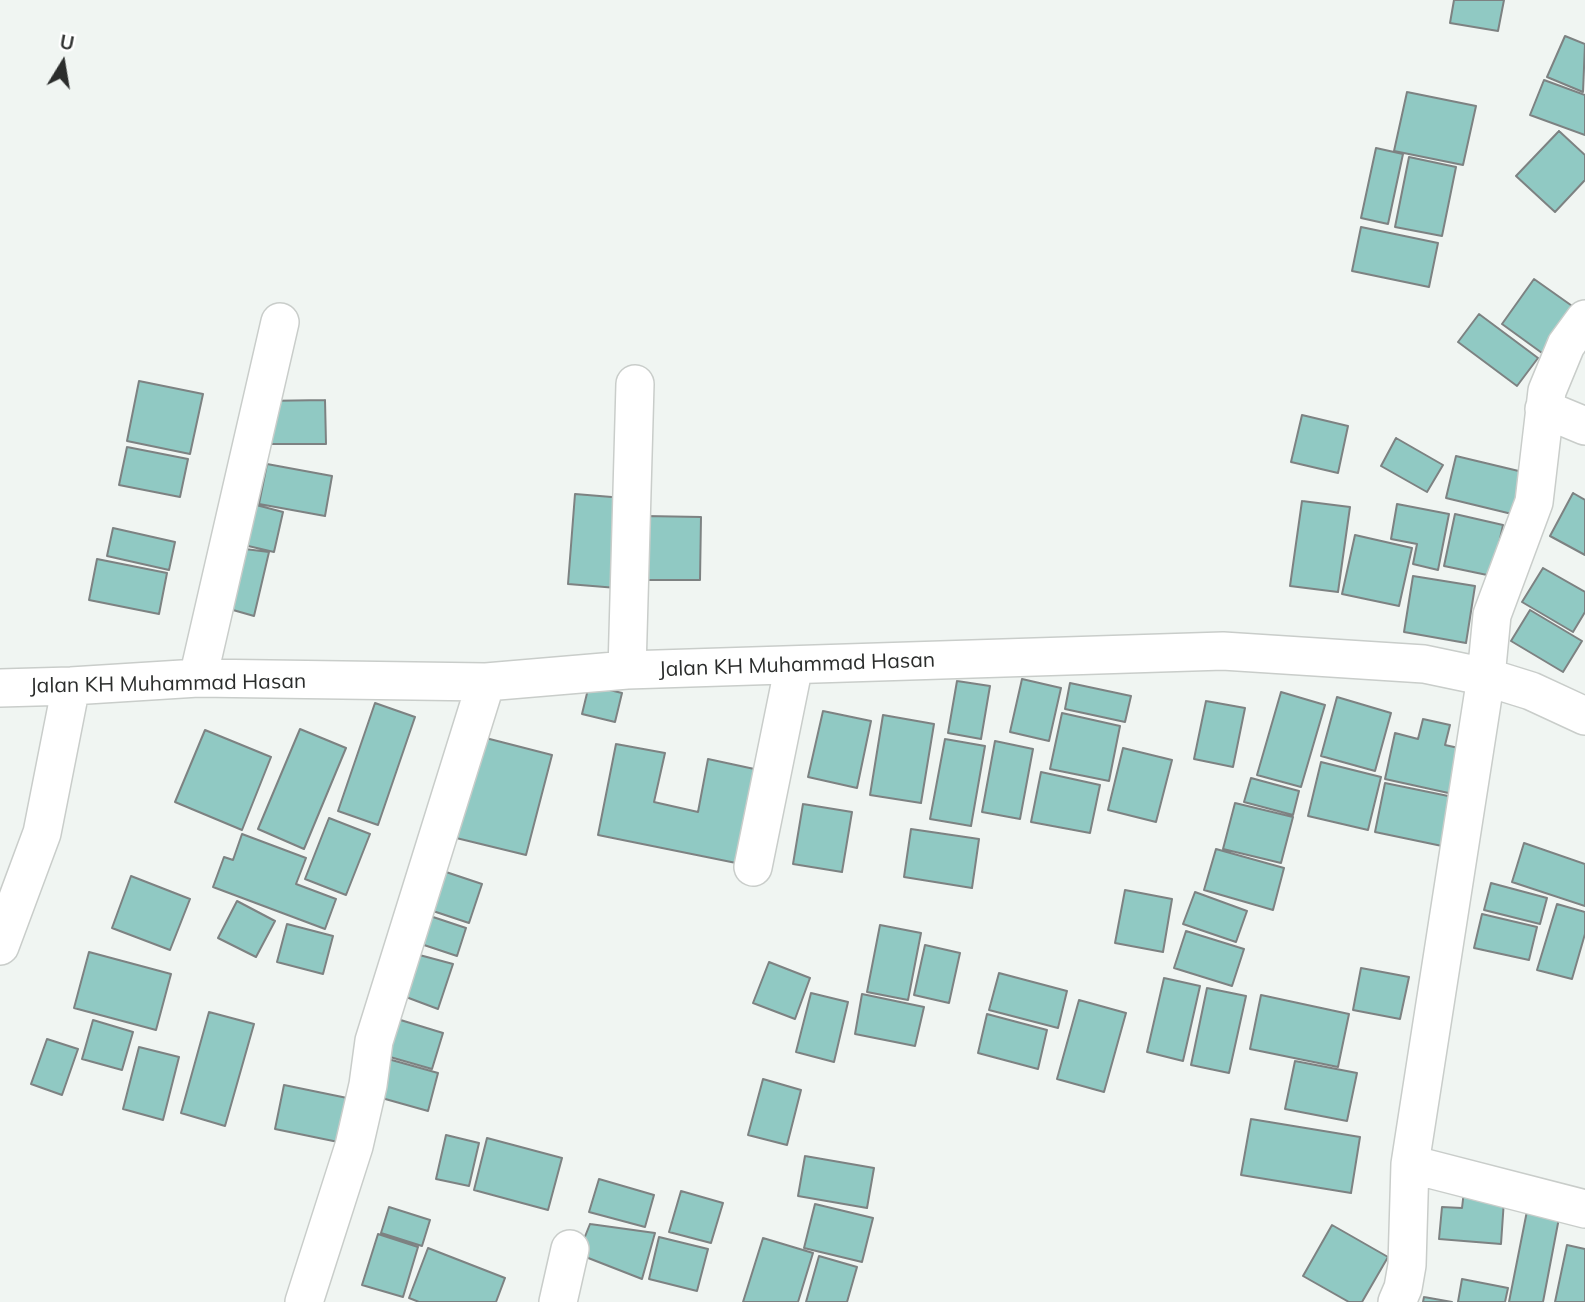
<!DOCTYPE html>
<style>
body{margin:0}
#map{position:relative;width:1585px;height:1302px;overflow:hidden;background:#f0f5f2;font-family:Mulish,sans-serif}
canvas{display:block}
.north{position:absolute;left:28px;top:28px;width:70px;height:70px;-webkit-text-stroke:5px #fff;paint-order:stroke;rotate:11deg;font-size:19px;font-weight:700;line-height:28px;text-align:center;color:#2b2d2c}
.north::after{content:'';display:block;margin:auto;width:24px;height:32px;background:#2b2d2c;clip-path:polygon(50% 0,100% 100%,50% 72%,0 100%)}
</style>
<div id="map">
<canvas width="1585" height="1302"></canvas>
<div class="north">U</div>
</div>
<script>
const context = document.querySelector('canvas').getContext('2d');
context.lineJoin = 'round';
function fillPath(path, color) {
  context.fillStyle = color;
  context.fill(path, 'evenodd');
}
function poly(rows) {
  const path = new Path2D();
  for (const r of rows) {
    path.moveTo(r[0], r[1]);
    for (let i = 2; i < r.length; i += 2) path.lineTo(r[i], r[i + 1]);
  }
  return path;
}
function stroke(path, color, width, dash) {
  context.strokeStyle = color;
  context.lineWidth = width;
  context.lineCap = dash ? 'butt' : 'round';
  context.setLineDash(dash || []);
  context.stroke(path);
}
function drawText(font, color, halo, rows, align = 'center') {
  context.font = font + ' Mulish,sans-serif';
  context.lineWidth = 6;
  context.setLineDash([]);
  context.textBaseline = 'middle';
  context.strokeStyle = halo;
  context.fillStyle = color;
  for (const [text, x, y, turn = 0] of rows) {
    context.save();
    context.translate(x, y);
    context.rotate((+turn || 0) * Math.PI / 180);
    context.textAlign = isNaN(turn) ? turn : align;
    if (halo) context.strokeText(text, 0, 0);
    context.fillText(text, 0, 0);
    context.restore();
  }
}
const building = poly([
 [1454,0,1504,0,1498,31,1450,23,1454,0],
 [1565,36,1585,44,1583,92,1547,77,1565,36],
 [1544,80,1585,95,1585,135,1530,115,1544,80],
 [1407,92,1476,106,1463,165,1394,151,1407,92],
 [1559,131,1585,155,1585,180,1555,212,1516,176,1559,131],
 [1376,148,1403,154,1388,224,1361,218,1376,148],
 [1409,157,1456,167,1442,236,1395,227,1409,157],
 [1361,227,1438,243,1429,287,1352,271,1361,227],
 [1534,279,1575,308,1542,353,1502,324,1534,279],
 [1479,314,1538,358,1517,386,1458,342,1479,314],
 [139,381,203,394,190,454,127,441,139,381],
 [325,400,326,444,263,444,263,401,325,400],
 [1302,415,1348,426,1338,473,1291,462,1302,415],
 [1396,438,1443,465,1427,492,1381,466,1396,438],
 [127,447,188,459,180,497,119,485,127,447],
 [1456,456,1527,473,1516,515,1446,498,1456,456],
 [267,464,332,476,325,516,259,504,267,464],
 [1573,493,1585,500,1585,555,1550,536,1573,493],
 [575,494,624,498,617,588,568,584,575,494],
 [241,501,283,512,274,552,231,542,241,501],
 [1302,501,1350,507,1338,592,1290,586,1302,501],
 [1397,504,1449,514,1438,570,1413,564,1417,544,1391,539,1397,504],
 [1455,514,1503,525,1492,576,1444,566,1455,514],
 [645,516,701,517,700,580,644,580,645,516],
 [113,528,175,542,169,570,107,556,113,528],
 [1355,535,1412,548,1399,606,1342,594,1355,535],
 [237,548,269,552,254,616,219,606,237,548],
 [97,559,167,573,159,614,89,600,97,559],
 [1543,568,1585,592,1585,612,1573,632,1522,602,1543,568],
 [1413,576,1475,586,1466,643,1404,632,1413,576],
 [1530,610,1582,641,1563,672,1511,641,1530,610],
 [1022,679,1061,688,1049,741,1010,732,1022,679],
 [957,681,990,686,981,739,948,733,957,681],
 [1070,683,1131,696,1125,722,1065,709,1070,683],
 [589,685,622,693,615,722,582,714,589,685],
 [1281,692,1325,705,1301,787,1257,775,1281,692],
 [1337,697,1391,713,1375,771,1321,756,1337,697],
 [1206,701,1245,708,1233,767,1194,759,1206,701],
 [375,703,415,717,378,825,338,811,375,703],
 [823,711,871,721,857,788,808,777,823,711],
 [1062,713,1120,726,1109,781,1050,769,1062,713],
 [883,715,934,724,921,803,870,795,883,715],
 [1423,719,1450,725,1445,745,1463,749,1453,794,1385,779,1395,733,1418,739,1423,719],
 [300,729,346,748,304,849,258,829,300,729],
 [205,730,271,757,242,830,175,802,205,730],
 [474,735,552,755,526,855,448,836,474,735],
 [945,739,985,746,971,826,930,819,945,739],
 [995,741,1033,749,1020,819,982,812,995,741],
 [616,744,665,753,654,802,698,812,708,759,759,770,741,864,598,835,616,744],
 [1123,748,1172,760,1156,822,1108,810,1123,748],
 [1321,762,1381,777,1368,830,1308,816,1321,762],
 [1041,772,1100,785,1090,833,1031,822,1041,772],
 [1251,778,1299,791,1293,815,1244,802,1251,778],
 [1385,783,1453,797,1442,846,1375,832,1385,783],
 [1235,803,1293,817,1281,863,1223,849,1235,803],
 [803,804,852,812,842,872,793,864,803,804],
 [329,818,370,834,346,895,305,879,329,818],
 [911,829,979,839,972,888,904,877,911,829],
 [242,834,306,858,296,884,336,899,325,929,213,887,224,857,233,860,242,834],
 [1524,843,1585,864,1585,906,1512,882,1524,843],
 [1216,849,1284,868,1273,910,1204,890,1216,849],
 [431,867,482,884,469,923,418,906,431,867],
 [131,876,190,899,170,950,112,928,131,876],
 [1491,883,1547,898,1540,924,1484,910,1491,883],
 [1125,890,1172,899,1163,952,1115,943,1125,890],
 [1195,892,1247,911,1236,942,1183,924,1195,892],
 [237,901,275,921,256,957,218,938,237,901],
 [1557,904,1585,912,1585,934,1572,979,1537,970,1557,904],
 [424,914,466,928,457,956,415,942,424,914],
 [1482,914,1537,927,1529,960,1474,948,1482,914],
 [287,924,333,936,323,974,277,962,287,924],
 [880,925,921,933,908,1000,867,992,880,925],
 [1186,931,1244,949,1232,986,1174,968,1186,931],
 [925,945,960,953,949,1003,914,995,925,945],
 [89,952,171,974,156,1030,74,1008,89,952],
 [412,953,453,964,438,1009,398,994,412,953],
 [769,962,810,978,795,1019,753,1003,769,962],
 [1361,968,1409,977,1400,1019,1353,1010,1361,968],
 [999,973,1067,991,1058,1028,989,1010,999,973],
 [1164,978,1200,986,1183,1061,1147,1052,1164,978],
 [1207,988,1246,996,1229,1073,1191,1065,1207,988],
 [811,993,848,1002,834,1062,796,1052,811,993],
 [862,994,924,1007,915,1046,855,1034,862,994],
 [1261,995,1349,1014,1338,1067,1250,1049,1261,995],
 [1079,1000,1126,1013,1104,1092,1057,1079,1079,1000],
 [209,1012,254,1024,225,1126,181,1113,209,1012],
 [987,1014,1047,1030,1038,1069,978,1053,987,1014],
 [394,1018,443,1033,432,1069,383,1055,394,1018],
 [93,1020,133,1032,122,1070,82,1059,93,1020],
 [47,1039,78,1049,62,1095,31,1084,47,1039],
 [139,1047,179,1057,163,1120,123,1109,139,1047],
 [381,1057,438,1073,428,1111,371,1095,381,1057],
 [1295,1061,1357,1073,1347,1121,1285,1109,1295,1061],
 [763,1079,801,1090,787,1145,748,1135,763,1079],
 [284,1085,352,1099,343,1143,275,1129,284,1085],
 [1251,1119,1360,1137,1351,1193,1241,1175,1251,1119],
 [446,1135,479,1143,469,1186,436,1179,446,1135],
 [487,1138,562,1158,548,1210,474,1190,487,1138],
 [805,1156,874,1168,867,1208,798,1196,805,1156],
 [599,1179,654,1195,645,1227,589,1212,599,1179],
 [681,1191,723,1203,711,1243,669,1232,681,1191],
 [1464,1191,1504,1200,1501,1244,1439,1239,1442,1207,1462,1208,1464,1191],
 [815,1204,873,1218,862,1262,804,1248,815,1204],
 [389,1207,430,1220,422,1246,381,1233,389,1207],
 [1527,1211,1559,1218,1543,1302,1509,1302,1527,1211],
 [590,1224,655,1233,642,1279,578,1254,590,1224],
 [1332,1225,1388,1257,1362,1302,1349,1302,1303,1276,1332,1225],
 [378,1234,418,1247,403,1297,362,1285,378,1234],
 [659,1237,708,1249,697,1291,649,1279,659,1237],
 [763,1238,813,1253,798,1302,743,1302,763,1238],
 [1567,1245,1585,1249,1585,1302,1555,1302,1567,1245],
 [428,1248,505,1278,496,1302,419,1302,409,1298,428,1248],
 [819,1256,857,1267,847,1302,806,1302,819,1256],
 [1462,1279,1508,1288,1505,1302,1458,1302,1462,1279],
 [1424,1297,1452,1302,1423,1302,1424,1297]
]);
const minor = poly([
 [1544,409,1585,426],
 [627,670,635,384],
 [198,678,280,322],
 [0,688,71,686,198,678,486,682,627,670,1223,651,1424,664,1486,677,1531,691,1585,716],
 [753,867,794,665],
 [0,946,42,833,71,686],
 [1410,1164,1585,1209],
 [304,1302,354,1146,368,1085,374,1041,486,682],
 [558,1302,570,1249],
 [1397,1302,1403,1288,1407,1265,1410,1164,1486,677,1492,615,1534,502,1547,391,1566,345,1585,319]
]);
const streetNames = [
 ["Jalan KH Muhammad Hasan",797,665,-2],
 ["Jalan KH Muhammad Hasan",168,684,-1]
];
fillPath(building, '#90c9c3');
stroke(building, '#7d8282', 2);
stroke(minor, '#c9cdca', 40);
stroke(minor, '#fff', 37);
drawText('21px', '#2b2d2c', '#fff', streetNames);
</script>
